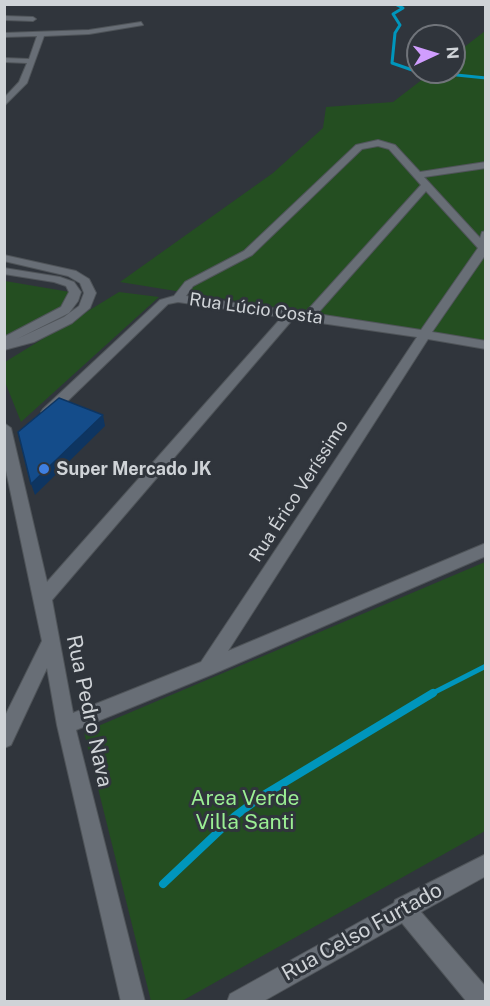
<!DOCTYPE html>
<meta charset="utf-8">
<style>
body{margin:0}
#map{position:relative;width:490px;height:1006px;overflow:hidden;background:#30353c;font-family:"Public Sans",sans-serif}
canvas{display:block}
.frame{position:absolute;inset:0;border:6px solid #cfd3d7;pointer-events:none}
.north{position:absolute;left:406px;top:24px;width:60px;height:60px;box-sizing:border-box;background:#30353c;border:2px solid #70747a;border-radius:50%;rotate:86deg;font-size:16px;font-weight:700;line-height:24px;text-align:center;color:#cfd3d7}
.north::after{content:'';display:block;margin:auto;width:21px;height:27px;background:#d09dfe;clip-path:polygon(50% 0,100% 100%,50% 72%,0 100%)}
</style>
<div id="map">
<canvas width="490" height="1006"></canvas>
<div class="frame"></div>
<div class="north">N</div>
</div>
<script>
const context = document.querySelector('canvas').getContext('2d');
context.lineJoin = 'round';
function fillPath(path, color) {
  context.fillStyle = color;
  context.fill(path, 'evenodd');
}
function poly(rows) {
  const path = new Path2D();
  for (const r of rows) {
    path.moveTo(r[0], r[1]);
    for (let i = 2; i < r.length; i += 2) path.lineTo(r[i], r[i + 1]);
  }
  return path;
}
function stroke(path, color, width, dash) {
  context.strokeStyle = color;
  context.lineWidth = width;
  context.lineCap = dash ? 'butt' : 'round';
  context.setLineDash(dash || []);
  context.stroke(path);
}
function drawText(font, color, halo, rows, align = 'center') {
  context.font = font + ' "Public Sans",sans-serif';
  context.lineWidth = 6;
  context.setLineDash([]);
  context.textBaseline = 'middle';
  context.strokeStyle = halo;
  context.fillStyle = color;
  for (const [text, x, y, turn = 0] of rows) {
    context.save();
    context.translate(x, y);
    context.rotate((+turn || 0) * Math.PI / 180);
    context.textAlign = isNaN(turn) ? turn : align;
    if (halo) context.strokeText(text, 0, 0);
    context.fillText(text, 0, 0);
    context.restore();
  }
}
const green = poly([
 [485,31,485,341,120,282,273,173,323,128,326,107,393,102,432,72,454,72,454,55],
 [5,281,70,292,71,309,61,317,5,343],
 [119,292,159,297,21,422,5,382,5,362],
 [485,562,485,831,182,1001,151,1001,84,732]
]);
const streamFar2 = poly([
 [395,4,403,8,393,14,400,25,395,33,392,63,418,72],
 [427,72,486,78]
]);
const streamFar1 = poly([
 [431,694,486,666]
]);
const stream = poly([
 [163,884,235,816,262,796,433,693]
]);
const minor = poly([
 [4,16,33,17,36,19,33,21,4,20,4,16],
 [141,22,143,25,89,34,44,36,27,83,4,106,4,98,19,82,27,63,4,62,4,58,29,59,37,36,4,37,4,33,89,30,141,22],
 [378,140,395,145,420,172,486,162,486,168,424,177,480,238,482,232,486,231,486,254,432,332,486,341,486,349,428,339,228,651,486,543,486,556,213,674,76,730,145,1002,121,1002,57,725,47,668,11,745,4,748,4,718,42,641,4,461,4,423,11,428,47,582,282,317,178,302,168,304,53,415,43,415,41,412,43,409,160,300,174,296,185,282,244,251,356,145,378,140],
 [378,146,389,149,421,185,305,313,186,296,193,286,252,255,362,149,378,146],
 [426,191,478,248,421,330,317,314,426,191],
 [293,319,417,337,201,662,73,713,52,600,293,319],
 [4,255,76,271,89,279,96,293,90,308,72,323,34,342,4,350,4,337,61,307,69,292,66,286,54,282,4,274,4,268,60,277,74,282,81,292,78,301,69,313,17,339,64,317,79,306,84,293,80,283,68,276,4,261,4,255],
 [486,854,486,876,421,912,486,987,486,1002,467,1002,402,923,262,1002,227,1002,230,994,394,903,395,900,486,854]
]);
const shadedWall = poly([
 [103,415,105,426,35,495,31,484]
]);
const building = poly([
 [59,398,103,415,31,484,18,432,59,398]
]);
const markers = [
 [44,469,6,"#3f7fe0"]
];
const streetNames = [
 ["Rua Lúcio Costa",256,309,8],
 ["Rua Érico Veríssimo",299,491,-57]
];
const poiNames = [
 ["Super Mercado JK",56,469]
];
const nearStreetnames = [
 ["Rua Pedro Nava",89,711,78],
 ["Rua Celso Furtado",362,932,-29]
];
const nearParknames = [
 ["Area Verde",245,799],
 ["Villa Santi",245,823]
];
fillPath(green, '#244e21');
stroke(streamFar2, '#0096bc', 3);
stroke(streamFar1, '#0096bc', 5);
stroke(stream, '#0096bc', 8);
stroke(minor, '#4f5459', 2);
fillPath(minor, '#686e76');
fillPath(shadedWall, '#0e3561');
fillPath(building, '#144c8a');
stroke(building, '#0e3561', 1.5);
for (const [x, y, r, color] of markers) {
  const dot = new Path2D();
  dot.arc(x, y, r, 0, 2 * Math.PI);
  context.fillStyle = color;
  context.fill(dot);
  stroke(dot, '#30353c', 2);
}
drawText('18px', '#cfd3d7', '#30353c', streetNames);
drawText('bold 18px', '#cfd3d7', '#30353c', poiNames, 'left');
drawText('21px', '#cfd3d7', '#30353c', nearStreetnames);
drawText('21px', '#9bef94', '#30353c', nearParknames);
</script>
